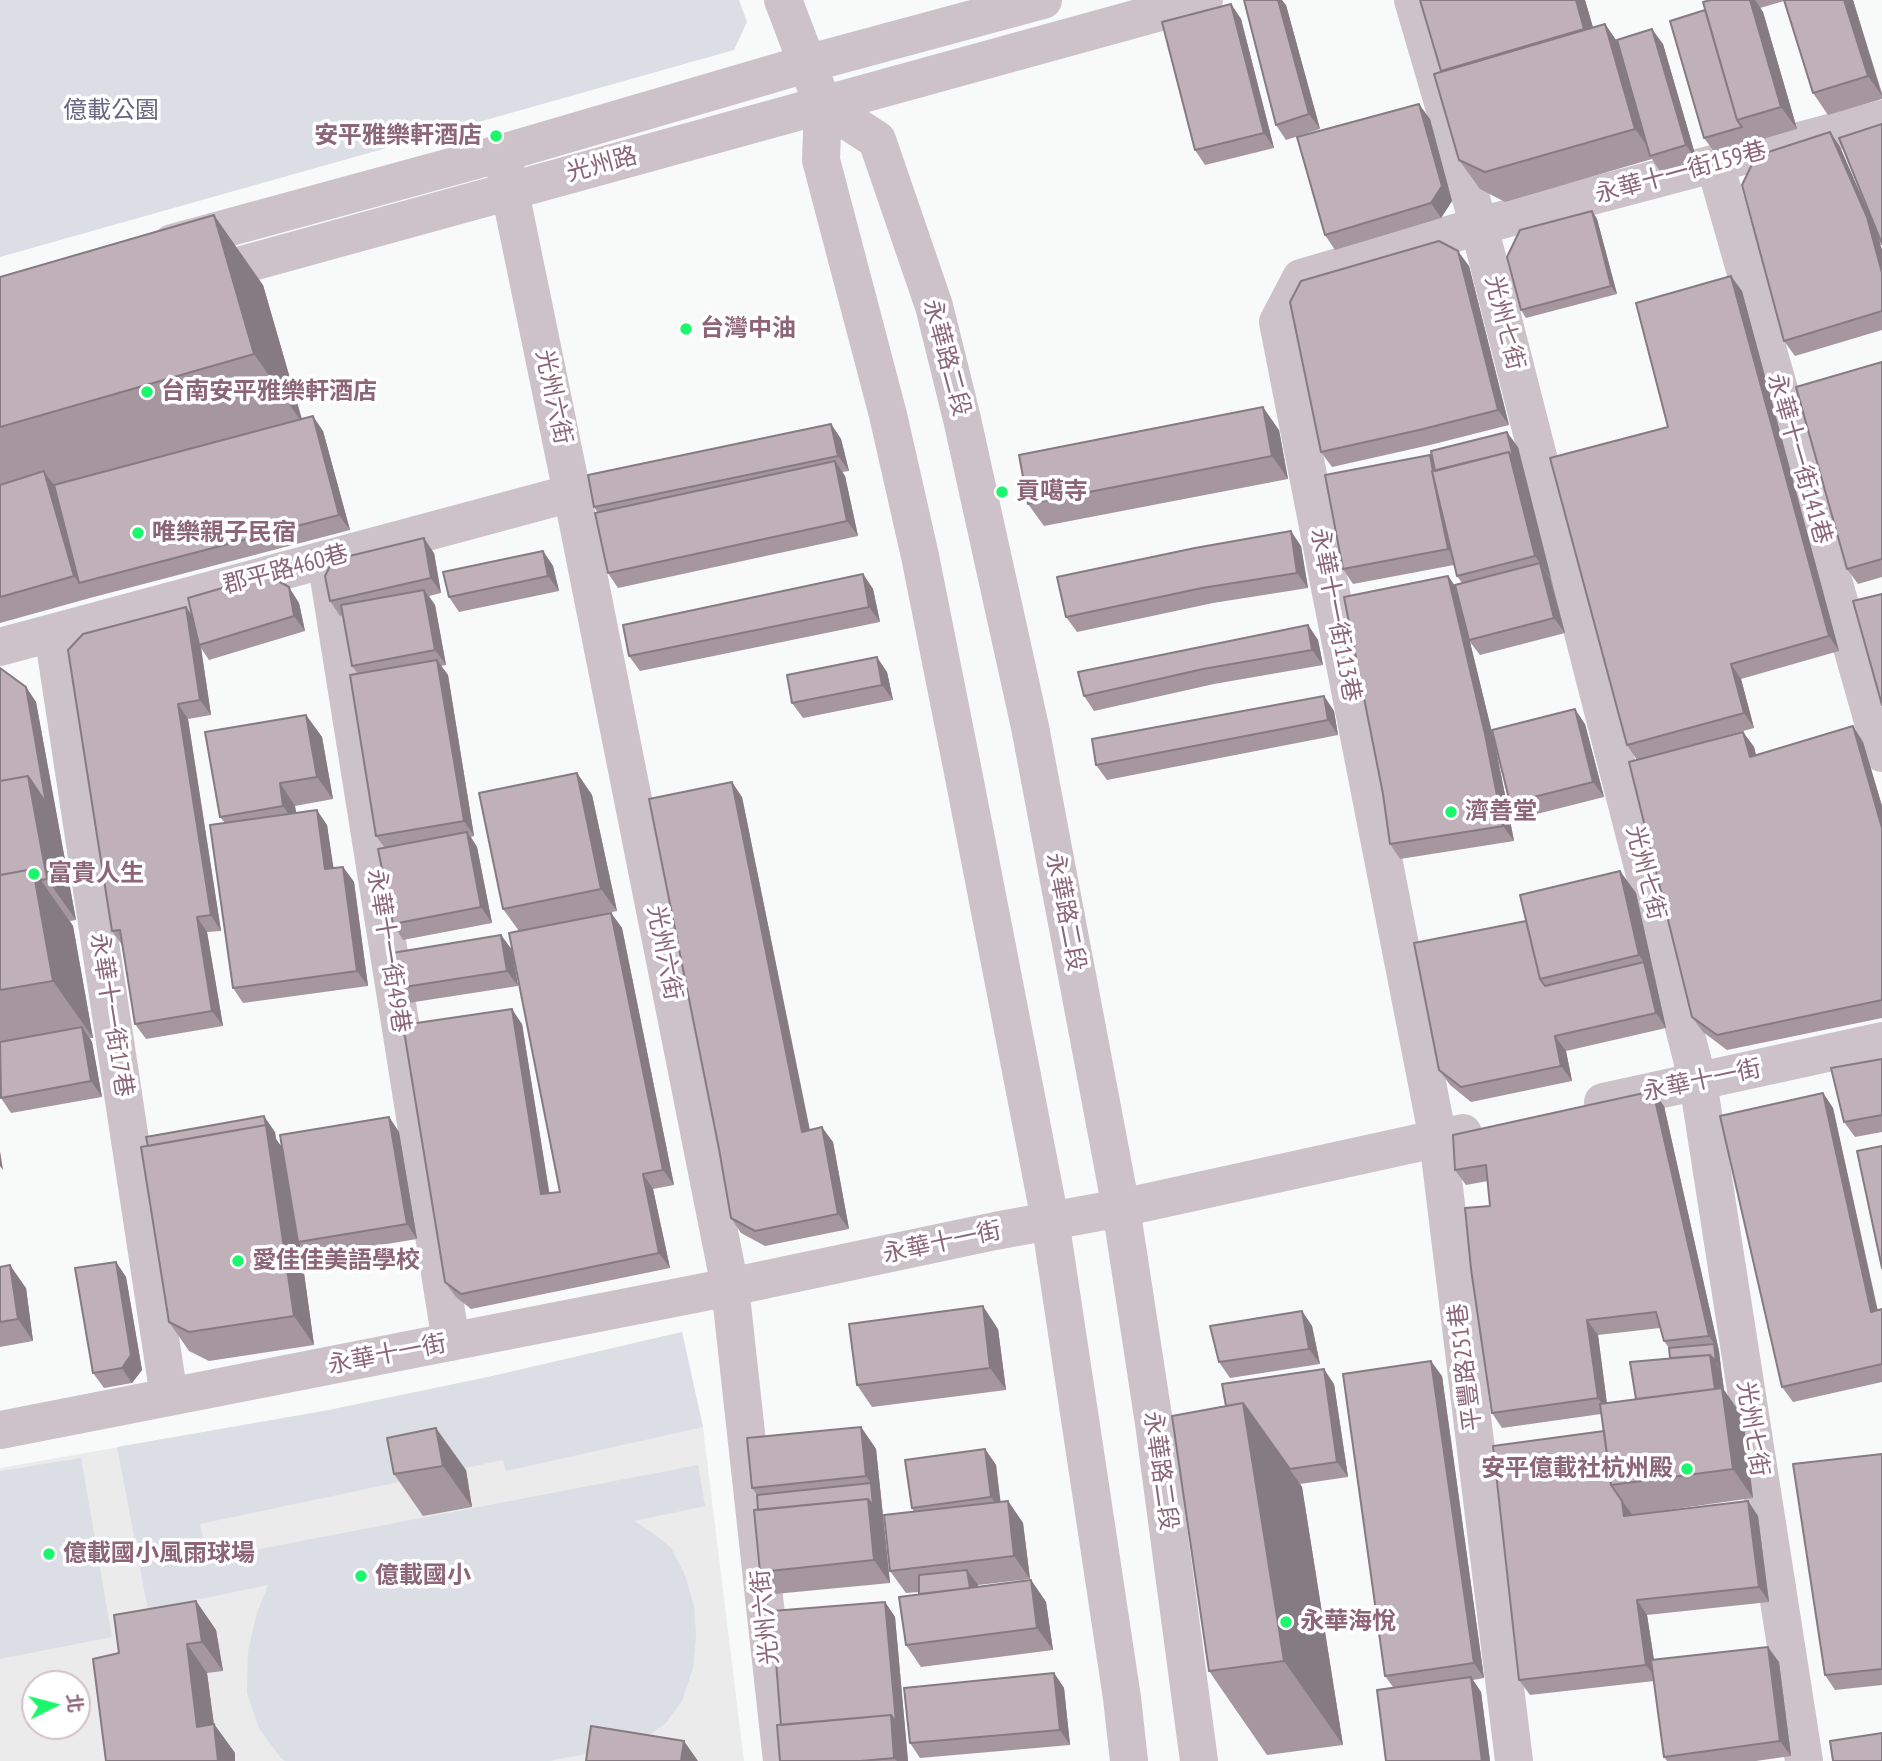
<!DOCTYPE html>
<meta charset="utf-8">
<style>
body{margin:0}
#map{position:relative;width:1882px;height:1761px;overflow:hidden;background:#f8fafa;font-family:"PT Sans Narrow","Noto Sans TC",sans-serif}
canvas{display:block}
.north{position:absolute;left:21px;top:1670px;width:70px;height:70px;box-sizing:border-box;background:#fff;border:2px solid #d1c2c8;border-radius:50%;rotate:84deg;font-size:19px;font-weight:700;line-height:28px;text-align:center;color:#8c6676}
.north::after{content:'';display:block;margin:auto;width:24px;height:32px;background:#1cf66c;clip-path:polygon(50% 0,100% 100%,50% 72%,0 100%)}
</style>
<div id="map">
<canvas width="1882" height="1761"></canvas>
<div class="north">北</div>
</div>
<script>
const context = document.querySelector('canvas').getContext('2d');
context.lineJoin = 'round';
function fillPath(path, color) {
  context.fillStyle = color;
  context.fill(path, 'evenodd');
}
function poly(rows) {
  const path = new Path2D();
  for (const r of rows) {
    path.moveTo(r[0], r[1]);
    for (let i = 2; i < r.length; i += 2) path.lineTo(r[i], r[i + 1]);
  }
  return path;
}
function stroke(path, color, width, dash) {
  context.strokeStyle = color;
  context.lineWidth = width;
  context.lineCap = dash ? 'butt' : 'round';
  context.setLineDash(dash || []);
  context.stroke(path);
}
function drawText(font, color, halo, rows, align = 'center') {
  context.font = font + ' "PT Sans Narrow","Noto Sans TC",sans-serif';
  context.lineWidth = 7;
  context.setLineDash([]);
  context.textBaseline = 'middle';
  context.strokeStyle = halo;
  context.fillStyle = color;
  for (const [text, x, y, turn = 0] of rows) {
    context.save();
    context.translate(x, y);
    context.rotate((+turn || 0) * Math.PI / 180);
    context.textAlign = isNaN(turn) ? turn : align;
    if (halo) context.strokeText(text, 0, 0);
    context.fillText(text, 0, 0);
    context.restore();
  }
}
const built = poly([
 [682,1332,703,1427,744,1761,0,1761,0,1468,329,1410,488,1377],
 [35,1684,77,1684,77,1726,35,1726]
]);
const green = poly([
 [0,0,739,0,747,22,734,50,0,257],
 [682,1332,703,1427,506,1471,503,1460,200,1524,207,1559,698,1465,705,1506,634,1521,653,1533,671,1548,685,1575,694,1606,696,1636,693,1668,682,1701,665,1724,635,1744,550,1761,285,1761,280,1757,259,1728,247,1693,248,1651,257,1613,268,1585,148,1610,117,1447,329,1410,488,1377],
 [81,1458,112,1637,0,1659,0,1471]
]);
const minor = poly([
 [783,0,823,105,821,160,888,415,920,556,963,772,1050,1220,1122,1698,1129,1761],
 [1413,0,1479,226,1698,1082,1804,1761],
 [823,105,877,140,934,306,962,419,1030,727,1121,1208,1154,1423,1199,1761],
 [502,153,572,493,730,1287,782,1761],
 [1715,164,1882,753],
 [172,243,502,153,806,64,1043,0],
 [198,277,1204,0],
 [326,559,451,1342],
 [53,633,169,1397],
 [0,647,572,493],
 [1603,1102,1882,1041],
 [0,1430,730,1287,995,1231,1121,1208,1463,1133],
 [1514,1761,1438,1139,1278,322,1301,278,1479,226,1882,119]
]);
const wall = poly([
 [1420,0,1585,0,1593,28,1605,24,1618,43,1663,44,1697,161,1660,171,1652,159,1505,202,1480,189,1459,160,1441,72],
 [1711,0,1853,0,1882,93,1882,99,1828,115,1813,93,1784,1,1760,8,1763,12,1797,129,1715,153,1704,138,1705,10],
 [1231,4,1241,19,1274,148,1205,165,1195,150],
 [1286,5,1320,129,1286,140,1276,125],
 [1430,119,1452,201,1441,218,1335,250,1325,235],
 [1830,132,1840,147,1877,232,1882,250,1882,330,1795,356,1784,341],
 [1592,211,1597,219,1617,294,1526,318,1521,310],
 [1469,266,1509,425,1430,445,1332,467,1321,452],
 [0,277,263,285,302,419,323,431,350,530,90,598,0,623],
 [1742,291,1839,651,1741,679,1754,728,1660,754,1743,732,1754,747,1756,755,1853,726,1863,742,1882,806,1882,1018,1727,1050,1703,1032,1692,1017,1637,760,1627,745,1668,427],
 [1882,362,1882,577,1858,584,1847,569],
 [831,424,841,439,849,471,842,472,845,476,858,536,618,588,608,573,598,513,594,507],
 [1279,430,1288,479,1044,526,1028,504],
 [1518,447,1565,633,1480,655,1470,642,1496,749,1514,841,1400,859,1390,844,1448,576,1456,587,1462,583,1457,576,1454,565,1353,584,1343,569,1430,455,1433,459],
 [1301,546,1308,588,1213,603,1077,632,1066,617],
 [543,551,553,566,559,591,459,612,449,597],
 [434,553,441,593,429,596,435,605,446,665,441,666,448,675,474,836,471,837,477,847,492,923,403,940,393,924,385,848,376,836,358,674,352,666,343,615,340,616,330,601],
 [863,574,873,589,880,622,640,671,629,656],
 [299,603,305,631,209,660,201,648,211,715,188,719,221,931,207,932,223,1026,146,1039,135,1024,122,945,112,931,191,614],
 [1308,625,1318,640,1323,665,1214,684,1094,711,1084,696],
 [0,668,26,687,36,702,76,920,70,921,73,926,93,1038,90,1038,92,1042,102,1097,11,1113,1,1098,0,1093],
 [887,672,893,700,803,718,792,703],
 [1324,696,1334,711,1338,735,1107,780,1096,765],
 [306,715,322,737,333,799,295,806,296,813,327,825,333,868,343,867,354,882,368,986,243,1003,233,988,225,823,220,817],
 [1585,724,1604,797,1521,818,1510,803],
 [577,773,592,795,617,911,549,925,611,913,622,928,674,1185,653,1189,670,1268,471,1309,456,1297,445,1282,522,1024,549,1193,560,1192,519,931,503,909],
 [742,797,810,1130,833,1142,849,1229,765,1246,741,1233,731,1218],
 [1620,871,1636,893,1666,1028,1566,1051,1572,1081,1471,1102,1450,1085,1439,1070,1526,921],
 [501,935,512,950,518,986,408,1003,398,988],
 [1882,1059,1882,1132,1855,1137,1844,1122],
 [1823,1093,1833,1108,1878,1311,1882,1309,1882,1382,1793,1402,1782,1387],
 [1664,1106,1719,1351,1724,1390,1743,1417,1753,1498,1632,1515,1748,1501,1758,1516,1769,1602,1647,1615,1654,1660,1779,1662,1791,1756,1756,1761,1667,1761,1664,1757,1654,1681,1530,1695,1519,1680,1604,1431,1601,1414,1502,1428,1492,1413,1490,1206,1488,1181,1466,1185,1455,1170],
 [1660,1328,1664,1341,1669,1348,1670,1358,1636,1399,1607,1403,1598,1335],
 [389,1117,399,1132,417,1239,308,1257,300,1245,314,1345,209,1361,189,1351,169,1322,275,1132,276,1139,282,1148],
 [116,1262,126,1277,142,1370,132,1383,104,1388,93,1373],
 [0,1267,26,1288,33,1341,0,1347],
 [1302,1311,1312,1326,1320,1364,1230,1378,1219,1362],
 [998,1329,1006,1390,872,1407,857,1385],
 [1442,1376,1484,1678,1473,1680,1481,1692,1490,1761,1386,1761,1393,1687,1385,1676],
 [1334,1384,1348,1477,1300,1484,1302,1487,1343,1745,1267,1755,1209,1671,1226,1406],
 [861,1427,876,1449,890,1583,775,1594,760,1572,757,1495,752,1488],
 [387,1438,466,1470,472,1507,423,1516,394,1474],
 [985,1449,996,1465,1000,1502,1008,1501,1023,1523,1030,1579,978,1585,978,1587,1031,1580,1046,1602,1053,1650,921,1667,906,1645,919,1592,906,1593,890,1571,914,1512,912,1508],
 [1882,1454,1882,1685,1835,1690,1825,1675],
 [196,1601,216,1630,223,1671,207,1673,214,1724,235,1753,235,1761,106,1761,119,1653],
 [885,1602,895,1617,908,1761,780,1761,781,1725],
 [1054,1673,1064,1688,1070,1745,920,1758,910,1743]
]);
const shadedWall = poly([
 [1278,0,1282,0,1286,5,1320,129,1309,114],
 [1576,0,1585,0,1600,51,1584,29],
 [1750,0,1755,0,1763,12,1797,129,1781,107],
 [1844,0,1853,0,1882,96,1868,76],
 [1231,4,1241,19,1274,148,1264,133],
 [1605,24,1625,53,1654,155,1635,129],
 [1652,29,1663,44,1697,161,1686,145],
 [1419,104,1430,119,1452,201,1441,218,1431,203],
 [1830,132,1840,147,1877,232,1882,250,1882,273],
 [1592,211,1597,219,1617,294,1611,286],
 [214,215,263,285,303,424,254,354],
 [1458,251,1469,266,1509,425,1498,410],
 [1731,276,1742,291,1839,651,1829,636],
 [1263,407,1279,430,1288,479,1272,456],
 [313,416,323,431,350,530,339,515],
 [831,424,841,439,849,471,838,456],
 [1507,432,1518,447,1551,578,1535,556,1509,452],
 [1430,455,1440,470,1458,564,1448,549],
 [835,461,845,476,858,536,847,521],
 [44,471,60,494,79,583,74,576],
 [1291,531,1301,546,1308,588,1297,573],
 [424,538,434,553,441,593,431,578],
 [543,551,553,566,559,591,548,576],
 [1540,563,1550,578,1565,633,1554,618],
 [863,574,873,589,880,622,869,607],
 [1448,576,1458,591,1469,640,1470,642,1496,749,1514,841,1503,826],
 [289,587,299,603,305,631,294,616],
 [424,590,435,605,446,665,435,650],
 [186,607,197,622,199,645,201,648,211,715,200,700],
 [1308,625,1318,640,1323,665,1312,650],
 [877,657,887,672,893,700,882,685],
 [437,660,448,675,474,836,464,821],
 [1731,664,1741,679,1754,728,1744,713],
 [26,687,36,702,76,920,47,879,28,776],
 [1324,696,1334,711,1338,735,1328,720],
 [178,704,188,719,221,931,211,915],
 [1575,709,1585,724,1604,797,1593,782],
 [306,715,322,737,333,799,317,777],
 [1853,726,1863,742,1882,806,1882,828],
 [1743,732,1754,747,1760,772,1750,757],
 [577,773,592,795,617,911,601,889],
 [732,782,742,797,813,1147,802,1132],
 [280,783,295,806,299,828,283,806],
 [317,810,327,825,336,884,325,869],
 [467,832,477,847,492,923,481,907],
 [343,867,354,882,368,986,357,971],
 [33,869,73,926,93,1038,53,981],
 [1620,871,1636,893,1666,1028,1656,1013,1644,962,1639,955],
 [611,913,622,928,674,1185,663,1170],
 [197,917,207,932,223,1026,212,1011],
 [501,935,512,950,518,986,507,971],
 [512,1009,522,1024,552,1209,541,1194],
 [82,1027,92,1042,102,1097,91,1081],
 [1555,1036,1566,1051,1572,1081,1561,1066],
 [1653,1091,1664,1106,1719,1351,1709,1336],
 [1823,1093,1833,1108,1881,1327,1871,1312],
 [264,1116,275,1132,276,1139,287,1154,298,1242,300,1244,314,1345,294,1316],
 [389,1117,399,1132,417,1239,407,1224],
 [822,1127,833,1142,849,1229,838,1214],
 [0,1151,3,1170,0,1166],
 [643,1174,653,1189,670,1268,659,1253],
 [116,1262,126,1277,142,1370,132,1383,122,1368],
 [10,1265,26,1288,33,1341,18,1319],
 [983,1306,998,1329,1006,1390,990,1368],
 [1302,1311,1312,1326,1320,1364,1309,1349],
 [1587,1320,1598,1335,1608,1413,1598,1398],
 [1714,1344,1719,1351,1721,1370,1716,1362],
 [1710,1355,1721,1370,1724,1390,1743,1417,1753,1498,1733,1469,1717,1404],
 [1431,1361,1442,1376,1484,1678,1474,1663],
 [1324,1369,1334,1384,1348,1477,1337,1462],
 [1243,1403,1302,1487,1343,1745,1284,1661],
 [861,1427,876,1449,890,1583,874,1560,868,1499,871,1483,866,1476],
 [436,1428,466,1470,472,1507,443,1466],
 [985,1449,996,1465,1002,1513,991,1497],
 [1008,1501,1023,1523,1030,1579,1014,1556],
 [1622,1501,1632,1514,1635,1531,1624,1516],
 [1748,1501,1758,1516,1769,1602,1759,1587],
 [967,1570,978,1585,981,1611,971,1596],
 [1031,1580,1046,1602,1053,1650,1037,1628],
 [1637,1600,1647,1615,1657,1680,1646,1665],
 [196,1601,216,1630,223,1671,202,1642],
 [885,1602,895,1617,908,1761,897,1761,894,1758],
 [187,1644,207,1673,217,1750,214,1724,235,1753,235,1761,218,1761,197,1727],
 [1768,1647,1779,1662,1791,1756,1780,1741],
 [1054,1673,1064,1688,1070,1745,1060,1730],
 [1471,1677,1481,1692,1490,1761,1482,1761],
 [684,1741,698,1761,681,1761]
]);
const building = poly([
 [1244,0,1278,0,1309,114,1276,125,1244,0],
 [1420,0,1576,0,1584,29,1441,71,1420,0],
 [1711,0,1750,0,1781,107,1737,120,1703,2,1711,0],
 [1784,0,1844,0,1868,76,1813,93,1784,0],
 [1231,4,1264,133,1195,150,1162,22,1231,4],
 [1705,10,1737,120,1742,127,1704,138,1670,21,1705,10],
 [1605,24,1635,129,1485,172,1459,160,1434,74,1605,24],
 [1652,29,1686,145,1650,156,1617,40,1652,29],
 [1419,104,1442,186,1431,203,1325,235,1297,137,1419,104],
 [1882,124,1882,244,1839,138,1882,124],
 [1830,132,1867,217,1882,273,1882,311,1784,341,1742,185,1756,156,1830,132],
 [1592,211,1611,286,1521,310,1507,257,1520,230,1592,211],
 [214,215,254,354,0,427,0,277,214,215],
 [1439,241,1458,251,1498,410,1419,430,1321,452,1290,302,1301,281,1439,241],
 [1731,276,1829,636,1731,664,1744,713,1627,745,1550,458,1668,427,1636,303,1731,276],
 [1882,362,1882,559,1847,569,1796,387,1882,362],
 [1263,407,1272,456,1028,504,1019,455,1263,407],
 [313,416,339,515,79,583,54,485,313,416],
 [831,424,838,456,594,507,588,475,831,424],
 [1507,432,1514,460,1509,452,1435,471,1431,451,1507,432],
 [1509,452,1535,556,1457,576,1432,471,1509,452],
 [1430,455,1433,471,1432,471,1448,549,1343,569,1325,475,1430,455],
 [835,461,847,521,608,573,595,513,835,461],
 [44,471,74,576,0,597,0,485,44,471],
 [1291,531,1297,573,1202,588,1066,617,1057,577,1195,548,1291,531],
 [424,538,431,578,330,601,325,576,333,560,424,538],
 [543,551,548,576,449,597,443,572,543,551],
 [1540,563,1554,618,1469,640,1455,585,1540,563],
 [863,574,869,607,629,656,623,625,863,574],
 [267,575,289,587,294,616,199,645,188,598,267,575],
 [1448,576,1485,734,1503,826,1390,844,1383,794,1344,597,1448,576],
 [424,590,435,650,352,666,341,605,424,590],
 [1882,594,1882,705,1853,601,1882,594],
 [186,607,200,700,178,704,211,915,197,917,212,1011,135,1024,120,930,112,931,68,650,83,634,186,607],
 [1308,625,1312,650,1203,669,1084,696,1078,672,1308,625],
 [877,657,882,685,792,703,787,675,877,657],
 [437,660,464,821,376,836,350,675,437,660],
 [0,668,26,687,46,803,28,776,0,781,0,668],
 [1324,696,1328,720,1096,765,1092,739,1324,696],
 [1575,709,1593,782,1510,803,1492,730,1575,709],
 [306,715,317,777,280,783,283,806,220,817,205,732,306,715],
 [1853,726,1882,828,1882,1000,1717,1035,1692,1017,1629,762,1743,732,1750,757,1853,726],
 [577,773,601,889,503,909,479,793,577,773],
 [28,776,47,879,41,880,33,869,0,875,0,781,28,776],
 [732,782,802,1132,822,1127,838,1214,755,1231,731,1218,719,1149,649,799,732,782],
 [317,810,325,869,343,867,357,971,233,988,210,825,317,810],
 [467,832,481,907,393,924,378,849,467,832],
 [33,869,53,981,0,990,0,875,33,869],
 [1620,871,1639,955,1540,979,1520,895,1620,871],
 [611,913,663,1170,643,1174,659,1253,461,1294,445,1282,403,1025,512,1009,541,1194,560,1192,509,933,611,913],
 [1526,921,1540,979,1545,986,1644,962,1656,1013,1555,1036,1561,1066,1461,1087,1439,1070,1414,943,1526,921],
 [501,935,507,971,398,988,392,953,501,935],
 [82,1027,91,1081,1,1098,0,1042,82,1027],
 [1882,1059,1882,1115,1844,1122,1831,1068,1882,1059],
 [1653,1091,1709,1336,1664,1341,1656,1312,1587,1320,1598,1398,1492,1413,1471,1269,1465,1208,1490,1206,1486,1165,1455,1170,1453,1135,1653,1091],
 [1823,1093,1871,1312,1882,1309,1882,1364,1782,1387,1720,1116,1823,1093],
 [264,1116,266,1125,148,1146,146,1137,264,1116],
 [389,1117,407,1224,298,1242,280,1135,389,1117],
 [266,1125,294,1316,189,1332,169,1322,141,1147,266,1125],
 [1882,1146,1882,1268,1857,1151,1882,1146],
 [116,1262,131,1355,122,1368,93,1373,75,1268,116,1262],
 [10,1265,18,1319,0,1322,0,1267,10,1265],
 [983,1306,990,1368,857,1385,849,1324,983,1306],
 [1302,1311,1309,1349,1219,1362,1210,1326,1302,1311],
 [1714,1344,1716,1362,1710,1355,1670,1358,1669,1348,1714,1344],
 [1710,1355,1715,1389,1636,1399,1630,1362,1710,1355],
 [1431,1361,1474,1663,1385,1676,1343,1374,1431,1361],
 [1324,1369,1337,1462,1290,1469,1243,1403,1226,1406,1222,1384,1324,1369],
 [1722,1388,1733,1469,1611,1485,1600,1404,1722,1388],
 [1243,1403,1284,1661,1209,1671,1172,1416,1243,1403],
 [861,1427,866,1476,752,1488,747,1438,861,1427],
 [436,1428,443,1466,394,1474,387,1438,436,1428],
 [1604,1431,1611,1485,1622,1501,1624,1516,1748,1501,1759,1587,1637,1600,1646,1665,1519,1680,1493,1446,1604,1431],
 [985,1449,991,1497,912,1508,905,1460,985,1449],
 [1882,1454,1882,1669,1825,1675,1793,1464,1882,1454],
 [871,1483,873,1506,868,1499,758,1510,757,1495,871,1483],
 [868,1499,874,1560,760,1572,754,1510,868,1499],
 [1008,1501,1014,1556,890,1571,884,1515,1008,1501],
 [967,1570,970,1588,919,1594,919,1575,967,1570],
 [1031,1580,1037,1628,906,1645,899,1597,1031,1580],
 [196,1601,202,1642,187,1644,197,1727,214,1724,218,1761,106,1761,93,1659,119,1653,114,1615,196,1601],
 [885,1602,896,1722,891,1715,781,1725,772,1611,885,1602],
 [1768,1647,1780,1741,1664,1757,1651,1660,1768,1647],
 [1054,1673,1060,1730,910,1743,904,1688,1054,1673],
 [1471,1677,1482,1761,1386,1761,1377,1690,1471,1677],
 [891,1715,894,1758,861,1761,780,1761,777,1725,891,1715],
 [591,1726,684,1741,681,1761,586,1761,591,1726],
 [1882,1733,1882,1761,1833,1761,1830,1741,1882,1733]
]);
const markers = [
 [496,136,7,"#1cf66c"],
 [686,329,7,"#1cf66c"],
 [147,392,7,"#1cf66c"],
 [1002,492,7,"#1cf66c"],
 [138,533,7,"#1cf66c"],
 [1451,812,7,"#1cf66c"],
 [34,874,7,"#1cf66c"],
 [238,1261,7,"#1cf66c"],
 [1687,1469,7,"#1cf66c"],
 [49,1554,7,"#1cf66c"],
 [361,1576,7,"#1cf66c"],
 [1286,1622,7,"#1cf66c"]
];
const parkNames = [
 ["億載公園",111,111]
];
const poiNames = [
 ["安平雅樂軒酒店",482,136,"right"],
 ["台灣中油",700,329],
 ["台南安平雅樂軒酒店",161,392],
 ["貢噶寺",1016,492],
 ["唯樂親子民宿",152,533],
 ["濟善堂",1465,812],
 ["富貴人生",48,874],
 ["愛佳佳美語學校",252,1261],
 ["安平億載社杭州殿",1673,1469,"right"],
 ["億載國小風雨球場",63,1554],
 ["億載國小",375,1576],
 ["永華海悅",1300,1622]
];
const streetNames = [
 ["光州路",602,165,-15],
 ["永華十一街159巷",1681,173,-15],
 ["光州七街",1504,323,76],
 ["永華路二段",946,358,75],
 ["光州六街",553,397,78],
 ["永華十一街141巷",1799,459,74],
 ["郡平路460巷",286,570,-15],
 ["永華十一街113巷",1335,615,79],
 ["光州七街",1645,873,76],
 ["永華路二段",1065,912,79],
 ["永華十一街49巷",388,951,81],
 ["光州六街",664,953,79],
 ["永華十一街17巷",111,1015,81],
 ["永華十一街",1702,1081,-12],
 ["永華十一街",942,1243,-12],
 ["永華十一街",387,1355,-11],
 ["平豐路251巷",1466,1367,-97],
 ["光州七街",1752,1429,81],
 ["永華路二段",1160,1471,82],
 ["光州六街",766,1617,-96]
];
fillPath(built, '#ebebec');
fillPath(green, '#dbdee5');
stroke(minor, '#ccc2c7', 38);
fillPath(wall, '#a5979d');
fillPath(shadedWall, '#867b80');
fillPath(building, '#c0b0b7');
stroke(building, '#867b80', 2);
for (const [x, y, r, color] of markers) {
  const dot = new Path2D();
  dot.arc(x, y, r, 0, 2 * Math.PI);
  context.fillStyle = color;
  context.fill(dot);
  stroke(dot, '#fff', 2.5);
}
drawText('24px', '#666882', '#fff', parkNames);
drawText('bold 24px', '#8c6676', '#fff', poiNames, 'left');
drawText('24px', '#8c6676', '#fff', streetNames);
</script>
